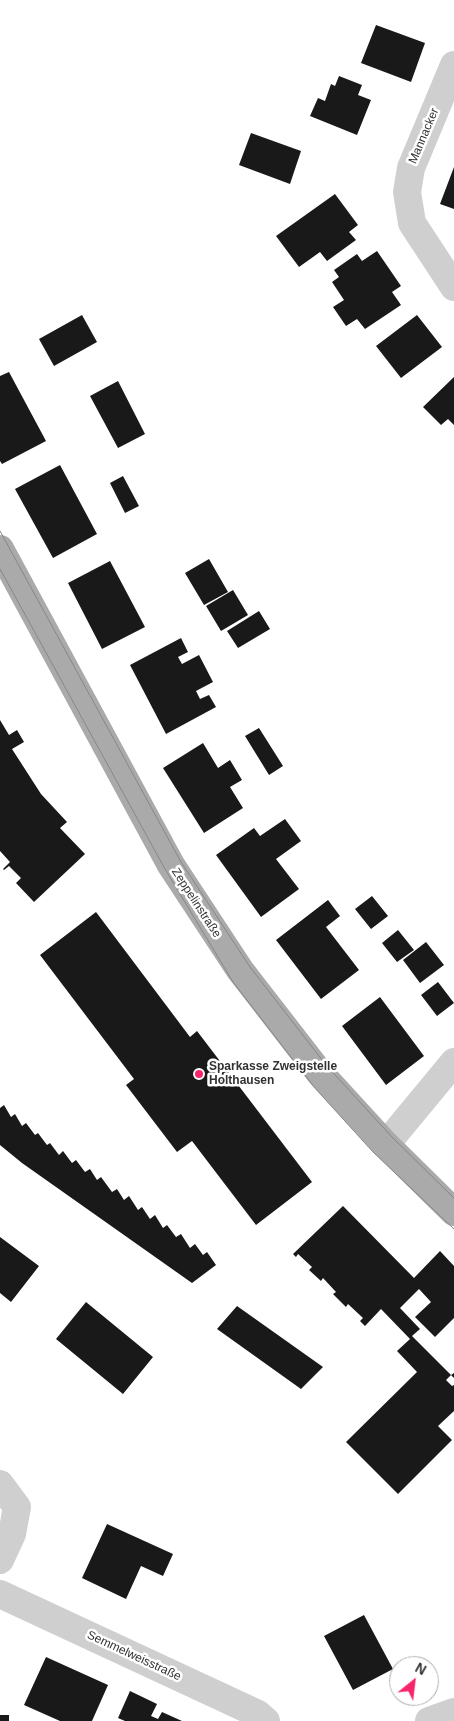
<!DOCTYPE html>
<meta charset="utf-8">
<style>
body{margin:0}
#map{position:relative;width:454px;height:1721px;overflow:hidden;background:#fff;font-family:Helvetica,sans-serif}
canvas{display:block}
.north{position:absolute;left:389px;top:1656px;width:50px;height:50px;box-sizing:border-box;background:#fff;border:1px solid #adadad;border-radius:50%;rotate:29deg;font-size:14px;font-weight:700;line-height:20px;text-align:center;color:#323232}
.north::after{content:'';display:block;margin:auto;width:18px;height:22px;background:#f7256c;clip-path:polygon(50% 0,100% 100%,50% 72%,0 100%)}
</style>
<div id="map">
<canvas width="454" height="1721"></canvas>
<div class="north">N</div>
</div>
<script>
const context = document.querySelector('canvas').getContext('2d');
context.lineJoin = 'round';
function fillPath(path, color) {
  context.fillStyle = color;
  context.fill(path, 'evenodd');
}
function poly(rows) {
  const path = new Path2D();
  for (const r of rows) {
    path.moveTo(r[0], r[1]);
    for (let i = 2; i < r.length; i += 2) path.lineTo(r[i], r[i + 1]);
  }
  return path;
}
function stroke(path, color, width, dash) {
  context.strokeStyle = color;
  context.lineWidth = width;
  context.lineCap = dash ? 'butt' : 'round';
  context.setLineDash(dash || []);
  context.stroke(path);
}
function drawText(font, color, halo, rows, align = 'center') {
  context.font = font + ' Helvetica,sans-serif';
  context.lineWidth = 5;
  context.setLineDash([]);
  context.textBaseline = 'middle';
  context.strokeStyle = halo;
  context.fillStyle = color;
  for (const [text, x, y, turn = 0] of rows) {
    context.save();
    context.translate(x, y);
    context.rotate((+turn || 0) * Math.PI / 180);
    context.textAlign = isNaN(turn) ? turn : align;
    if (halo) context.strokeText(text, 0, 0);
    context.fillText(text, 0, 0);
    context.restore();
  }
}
const building = poly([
 [376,25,425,43,411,82,361,63],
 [339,76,362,85,358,95,371,100,357,135,310,116,318,98,325,101,331,84,335,86],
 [251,133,301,151,290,184,239,165],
 [454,167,454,209,440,204],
 [335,194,358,225,349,232,356,240,327,261,320,252,299,267,276,236],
 [377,251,401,286,392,292,401,305,365,329,357,319,346,326,333,307,344,300,332,282,339,277,334,270,357,254,362,261],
 [82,315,97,342,54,366,39,339],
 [417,315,442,347,401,378,376,346],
 [9,372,46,441,2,464,0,461,0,376],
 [454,377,454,425,448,419,441,425,423,407],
 [118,381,145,434,118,448,90,396],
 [60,465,97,534,53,558,15,489],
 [123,476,139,506,125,513,110,483],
 [209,559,228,592,204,605,185,573],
 [110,561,145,627,102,649,68,583],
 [233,590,248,615,221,631,206,606],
 [259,611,270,629,238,648,227,631],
 [181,638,188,652,178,657,182,664,199,655,213,682,196,691,200,699,209,695,216,707,166,734,130,665],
 [0,720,9,735,17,730,24,742,12,749,41,794,67,822,60,828,85,854,34,902,16,883,21,878,9,866,4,870,3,869,10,862,0,851],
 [259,728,283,766,269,775,245,736],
 [203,743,218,768,230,760,242,780,230,787,243,808,204,833,163,768],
 [285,819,301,841,276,859,299,889,261,917,216,855,254,828,260,836],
 [372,896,388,916,371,929,355,909],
 [328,900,340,916,326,927,359,970,321,999,276,940],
 [96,912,190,1037,197,1031,312,1182,256,1225,192,1141,177,1152,126,1085,134,1079,40,955],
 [398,930,414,950,397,962,382,943],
 [426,942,444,965,420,983,403,960],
 [438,982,454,1003,437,1016,421,995],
 [380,997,424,1056,386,1085,342,1026],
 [4,1105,11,1117,15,1114,22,1126,26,1123,35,1135,38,1133,47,1145,50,1143,59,1155,63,1151,72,1163,76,1160,85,1172,90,1169,97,1180,101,1177,112,1192,117,1189,124,1200,129,1196,138,1210,142,1207,150,1219,155,1215,163,1228,167,1225,176,1237,181,1234,190,1248,195,1244,203,1255,207,1252,216,1265,192,1283,22,1163,0,1145,0,1108],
 [343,1206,414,1278,440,1251,454,1266,454,1318,435,1337,415,1317,431,1302,419,1289,400,1308,420,1329,412,1336,451,1375,454,1373,454,1378,451,1375,446,1380,452,1386,454,1385,454,1411,438,1426,452,1440,398,1494,346,1442,417,1372,397,1351,410,1339,381,1309,365,1326,360,1321,363,1318,348,1304,346,1307,333,1294,336,1292,323,1278,321,1281,309,1270,312,1267,298,1254,296,1257,293,1254],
 [0,1237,39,1266,11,1302,0,1293],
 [86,1302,153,1357,123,1394,56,1339],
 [237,1306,323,1367,301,1389,217,1329],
 [107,1524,173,1554,163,1576,141,1566,126,1599,82,1578],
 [364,1615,393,1669,353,1690,324,1636],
 [46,1657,108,1685,92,1721,60,1721,24,1705],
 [130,1691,157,1704,151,1716,158,1719,162,1712,182,1721,125,1721,118,1718],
 [0,1715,9,1715,9,1721,0,1721]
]);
const minor = poly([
 [454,65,411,168,407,192,412,223,454,287],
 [384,1143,392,1137,454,1062],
 [0,1484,17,1507,12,1534,0,1560],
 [0,1594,258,1714,266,1721],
 [429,1721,454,1712]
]);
const major = poly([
 [0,549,171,865,240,970,319,1072,384,1143,454,1212]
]);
const tram = poly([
 [0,531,181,862,250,967,326,1065,392,1137,454,1198],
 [0,569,165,869,233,982,314,1087,373,1152,454,1229]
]);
const markers = [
 [199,1074,5,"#f7256c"]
];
const streetNames = [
 ["Mannacker",424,136,-67],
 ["Zeppelinstraße",196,903,57],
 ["Semmelweisstraße",134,1656,25]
];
const poiNames = [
 ["Sparkasse Zweigstelle",209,1067],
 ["Holthausen",209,1081]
];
fillPath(building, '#191919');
stroke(minor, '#cfcfcf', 28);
stroke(major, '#aaa', 28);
stroke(tram, '#878787', 1);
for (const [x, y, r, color] of markers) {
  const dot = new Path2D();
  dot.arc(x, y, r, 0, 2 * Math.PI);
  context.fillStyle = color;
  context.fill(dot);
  stroke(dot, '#fff', 2);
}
drawText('12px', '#323232', '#fff', streetNames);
drawText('bold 12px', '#323232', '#fff', poiNames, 'left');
</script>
